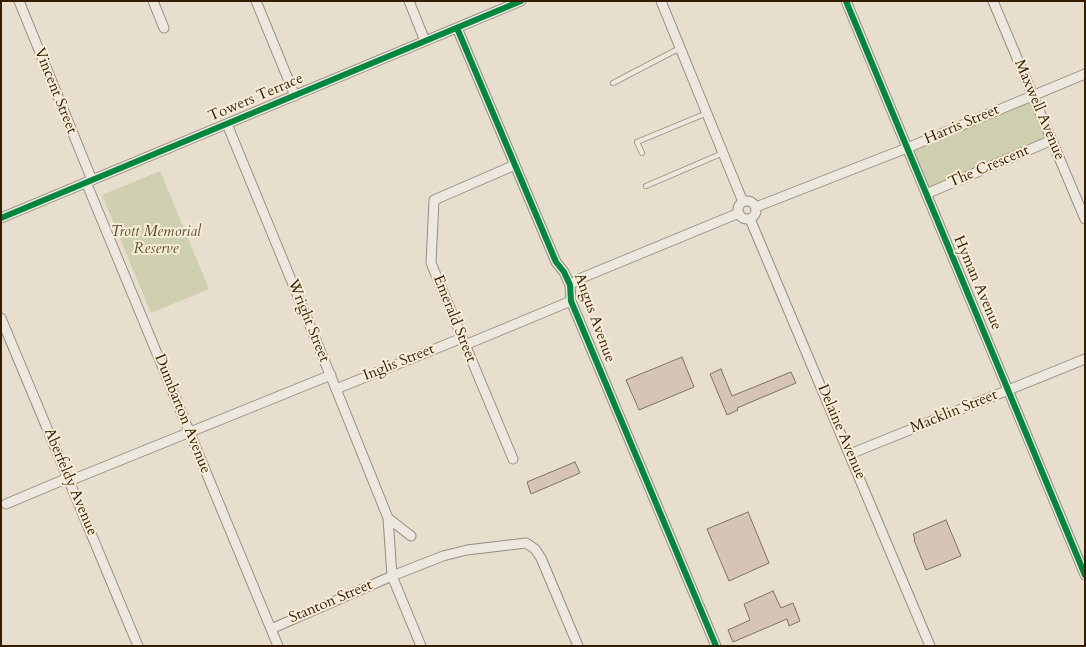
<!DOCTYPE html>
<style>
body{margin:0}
#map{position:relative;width:1086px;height:647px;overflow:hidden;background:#e8dece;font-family:Cardo,serif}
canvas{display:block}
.frame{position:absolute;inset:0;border:2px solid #351e00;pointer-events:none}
</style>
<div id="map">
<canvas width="1086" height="647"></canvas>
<div class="frame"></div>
</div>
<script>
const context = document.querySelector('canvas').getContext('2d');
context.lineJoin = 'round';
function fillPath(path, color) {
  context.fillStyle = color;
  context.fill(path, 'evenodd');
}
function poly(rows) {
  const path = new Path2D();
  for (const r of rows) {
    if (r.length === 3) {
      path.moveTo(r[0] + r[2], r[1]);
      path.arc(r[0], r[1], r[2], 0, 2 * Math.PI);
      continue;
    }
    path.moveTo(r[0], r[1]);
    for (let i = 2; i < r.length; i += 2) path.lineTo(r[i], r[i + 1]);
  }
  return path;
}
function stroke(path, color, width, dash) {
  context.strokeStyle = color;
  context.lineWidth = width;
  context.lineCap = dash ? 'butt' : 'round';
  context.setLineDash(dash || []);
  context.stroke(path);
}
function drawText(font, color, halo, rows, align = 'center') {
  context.font = font + ' Cardo,serif';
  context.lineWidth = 4;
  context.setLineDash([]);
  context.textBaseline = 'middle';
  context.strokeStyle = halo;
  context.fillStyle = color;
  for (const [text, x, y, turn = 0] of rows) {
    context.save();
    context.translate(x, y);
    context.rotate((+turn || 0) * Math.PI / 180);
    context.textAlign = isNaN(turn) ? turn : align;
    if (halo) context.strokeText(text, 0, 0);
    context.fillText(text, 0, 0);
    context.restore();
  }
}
const green = poly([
 [1033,96,1051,140,925,194,906,149],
 [160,171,209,289,151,313,102,195]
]);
const building = poly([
 [682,357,694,387,639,410,626,380,682,357],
 [721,369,732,396,791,372,796,383,737,408,738,410,727,415,710,374,721,369],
 [575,462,580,473,531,494,527,482,575,462],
 [748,512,769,563,729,581,707,529,748,512],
 [946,520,961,556,926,570,914,540,915,539,913,534,946,520],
 [773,591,781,608,793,603,800,621,789,626,787,619,733,642,728,630,750,620,744,604,773,591]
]);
const lane = poly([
 [613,83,680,48],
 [642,153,637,142,707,113],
 [646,186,723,153]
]);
const street = poly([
 [19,1,92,180],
 [153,1,164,28],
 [256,1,295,96],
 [409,1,425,41],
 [661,1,743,202],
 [846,1,1085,575],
 [993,1,1085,219],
 [457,28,556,262,564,272,570,285,571,301,716,646],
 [227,124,336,389,388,518,392,576,421,646],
 [86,182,278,646],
 [926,194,1052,140],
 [747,210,9],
 [756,207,907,148,1085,74],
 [1,218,521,1],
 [750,219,930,646],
 [570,285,579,279,739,213],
 [1,318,138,646],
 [465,345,571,301],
 [336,389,462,338],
 [850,454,1085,359],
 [513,459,431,263,434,200,515,165],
 [6,504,63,480,69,481,331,375],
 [388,518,411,536],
 [271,629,392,576,443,556,467,550,526,543,535,549,541,558,578,646]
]);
const cycleway = poly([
 [846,1,1085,575],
 [457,28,556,262,564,272,570,285,571,301,716,646],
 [1,218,521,1]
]);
const streetNames = [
 ["Vincent Street",55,91,68],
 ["Towers Terrace",256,98,-23],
 ["Maxwell Avenue",1039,110,67],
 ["Harris Street",962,125,-23],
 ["The Crescent",989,167,-23],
 ["Hyman Avenue",977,283,67],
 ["Angus Avenue",594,318,70],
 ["Emerald Street",454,319,68],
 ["Wright Street",308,321,68],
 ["Inglis Street",399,363,-22],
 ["Macklin Street",954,412,-22],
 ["Dumbarton Avenue",182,414,68],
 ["Delaine Avenue",841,432,67],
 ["Aberfeldy Avenue",70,482,67],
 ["Stanton Street",331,602,-23]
];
const parkNames = [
 ["Trott Memorial",156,233],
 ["Reserve",156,250]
];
fillPath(green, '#cecfaf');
fillPath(building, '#d6c4b9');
stroke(building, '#7c7366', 1);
stroke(lane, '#968e81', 6);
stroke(street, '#968e81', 11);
stroke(lane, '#ece7df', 4.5);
stroke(street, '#ece7df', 9);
stroke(cycleway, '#00873e', 6);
drawText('15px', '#351e00', '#f7ecd8', streetNames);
drawText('italic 15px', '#5c502d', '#f7ecd8', parkNames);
</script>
